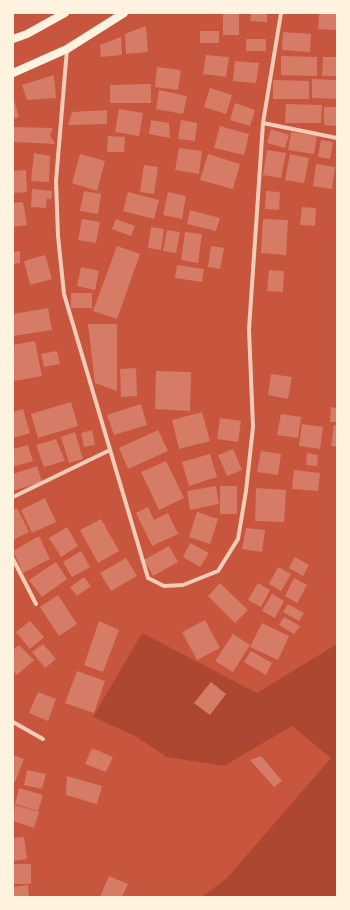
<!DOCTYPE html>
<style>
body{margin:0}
#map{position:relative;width:350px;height:910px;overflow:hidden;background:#c8553d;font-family:Literata,serif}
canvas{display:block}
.frame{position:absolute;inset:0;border:14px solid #fff3e0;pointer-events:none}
</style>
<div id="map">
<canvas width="350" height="910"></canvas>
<div class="frame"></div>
</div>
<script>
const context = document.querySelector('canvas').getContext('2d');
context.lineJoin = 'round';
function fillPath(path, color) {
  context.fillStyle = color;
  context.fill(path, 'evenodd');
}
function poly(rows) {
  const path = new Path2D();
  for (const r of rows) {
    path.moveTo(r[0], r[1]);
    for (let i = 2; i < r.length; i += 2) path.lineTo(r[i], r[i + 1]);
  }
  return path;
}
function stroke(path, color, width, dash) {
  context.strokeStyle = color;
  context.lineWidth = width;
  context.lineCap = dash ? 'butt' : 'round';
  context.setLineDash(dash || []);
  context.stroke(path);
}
const green = poly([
 [142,633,257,693,337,644,337,897,202,897,227,878,331,758,292,726,224,766,167,757,135,736,93,717]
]);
const building = poly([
 [223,13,239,13,239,35,223,35],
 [251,13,267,13,267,22,250,21],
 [319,13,337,13,337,30,318,29],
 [146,26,148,52,126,54,125,34],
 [200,31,219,31,219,43,200,43],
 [283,32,311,34,310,52,282,50],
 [121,37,122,55,101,57,100,45],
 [246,39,266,39,266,51,246,51],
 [206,55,229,57,226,77,203,74],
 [281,56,317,57,317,76,281,75],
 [323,57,337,57,337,76,322,76],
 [235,61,259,63,256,83,233,81],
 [157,67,181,70,178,90,155,87],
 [54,75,56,98,27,100,22,85],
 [312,79,337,80,337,99,312,98],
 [273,80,309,81,309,99,273,99],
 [151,84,151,103,110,103,110,85],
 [210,88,232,95,226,114,204,107],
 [159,90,187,96,183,114,156,109],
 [13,97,19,117,13,119],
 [235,103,255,110,250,126,230,120],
 [286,104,322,105,321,123,285,123],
 [324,107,337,107,337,126,324,125],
 [119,109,143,113,139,136,115,132],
 [107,110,107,124,68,125,72,112],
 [151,120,169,123,170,138,149,134],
 [181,120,197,123,195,141,178,139],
 [220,126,249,134,244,155,214,148],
 [13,127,53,128,50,135,55,144,13,142],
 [271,129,289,135,285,148,267,143],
 [291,132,317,136,314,154,288,150],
 [108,136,125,137,124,152,107,152],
 [321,140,333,142,330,159,318,157],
 [179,148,202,151,199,174,175,170],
 [267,150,286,153,281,178,263,175],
 [34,153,50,156,49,182,31,181],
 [80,154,105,161,97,191,72,183],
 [208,154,240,164,233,189,200,180],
 [290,154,309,158,304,183,285,180],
 [316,164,335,167,332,189,313,186],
 [144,165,158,167,154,194,140,192],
 [26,170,27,192,13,193,13,171],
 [32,189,52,191,51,200,47,198,46,208,31,207],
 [84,191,101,194,98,214,80,211],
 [266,191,280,192,279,210,265,209],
 [128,192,159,200,154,219,123,211],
 [168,192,186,196,182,219,163,215],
 [23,202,27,225,13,227,13,203],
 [302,207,316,208,315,226,300,225],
 [190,210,220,218,216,231,187,224],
 [82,219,100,222,96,243,78,240],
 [116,219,135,226,131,236,112,229],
 [263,219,288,220,286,255,261,253],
 [151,227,164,229,161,250,148,248],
 [167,230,180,232,176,253,163,251],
 [185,232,202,234,198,263,181,260],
 [117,246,140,254,117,319,93,311],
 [211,246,224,248,220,269,208,267],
 [20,251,20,263,13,264,13,252],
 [45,255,52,279,30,285,24,261],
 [177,265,204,269,202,282,175,278],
 [81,267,99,271,95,290,77,286],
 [269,270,284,271,283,292,267,291],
 [71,293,92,293,92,308,71,308],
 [48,308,52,330,13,336,13,314],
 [88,324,117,324,117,391,95,383],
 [35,341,42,376,13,381,13,345],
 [57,351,60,364,44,367,41,354],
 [136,368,137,396,121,397,120,369],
 [156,371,191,372,190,411,155,409],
 [271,374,292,377,288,399,268,395],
 [71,402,78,426,38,438,31,414],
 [141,404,147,425,114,435,107,415],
 [331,407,337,408,337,422,330,422],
 [23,409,30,433,13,438,13,412],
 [202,412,210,441,179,449,172,420],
 [281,414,301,417,298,438,277,435],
 [220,418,241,421,238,442,217,439],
 [302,424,323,427,320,449,299,446],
 [334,425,337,425,337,447,331,446],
 [92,430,95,445,84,447,81,433],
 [158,430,168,451,128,469,119,448],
 [75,432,83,459,69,463,61,437],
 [56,439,65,461,44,467,36,445],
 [28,445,33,461,13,467,13,449],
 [233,449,242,470,227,476,218,455],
 [261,451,281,454,278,475,257,472],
 [307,453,318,455,317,466,306,465],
 [210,454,217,477,189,486,182,462],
 [166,461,184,498,159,510,141,472],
 [37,466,42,482,13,491,13,474],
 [294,470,320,473,318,491,292,489],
 [216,486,219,504,190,510,187,491],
 [220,486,237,486,237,514,220,514],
 [256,488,286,490,284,522,255,521],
 [45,498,56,522,32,533,21,510],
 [148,507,154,520,168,513,178,534,152,546,136,513],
 [17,508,29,532,13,540,13,510],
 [197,512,218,519,210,544,189,537],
 [101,519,119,551,98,563,80,530],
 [67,527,78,546,61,557,49,538],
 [246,528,265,530,262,552,242,549],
 [39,536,50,559,23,573,13,551],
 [190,543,209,553,200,567,183,557],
 [169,546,178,562,153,576,144,560],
 [81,551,90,567,72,577,63,562],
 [295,557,309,565,303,576,289,568],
 [126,558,137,576,111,591,100,573],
 [56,562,67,579,42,597,29,580],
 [278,567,291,574,281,591,269,584],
 [84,577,91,586,77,596,70,587],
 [294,578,307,585,297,603,285,596],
 [220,583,248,610,235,623,208,596],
 [258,583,270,590,261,607,248,600],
 [272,594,284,601,275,618,262,611],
 [58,595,77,624,59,636,40,607],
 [288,604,304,613,299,621,283,612],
 [284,617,300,626,294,634,279,625],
 [205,620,220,648,197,660,182,632],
 [30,621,44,637,30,649,16,632],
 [99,621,119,630,103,672,84,665],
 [262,623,289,636,278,660,250,647],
 [233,634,250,645,233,672,215,661],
 [43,644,56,659,45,668,32,652],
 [19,645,34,660,17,675,13,671,13,650],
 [251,651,272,663,266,675,244,662],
 [77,671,105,681,94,713,65,703],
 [211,682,226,694,210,715,194,703],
 [38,692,56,699,48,721,29,713],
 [92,748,113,757,106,772,85,764],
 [13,755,24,759,15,782,13,781],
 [261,756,282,781,274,787,250,760],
 [27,770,46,774,42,789,24,785],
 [67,776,102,786,97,804,66,795],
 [19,788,43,795,38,811,15,804],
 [15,805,39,812,34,828,13,821],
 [24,837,27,859,13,861,13,838],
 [14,864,31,864,31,884,13,884],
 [109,876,128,884,122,897,100,897],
 [28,885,29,897,13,897,13,887]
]);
const minor = poly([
 [67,49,56,181,58,236,64,294,148,578,164,586,183,585,218,571,238,539,246,491,253,427,249,329,263,123,281,13],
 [263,123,337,138],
 [13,497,110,450],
 [13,559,36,604],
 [13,722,43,739]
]);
const secondary = poly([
 [13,39,27,34,65,13],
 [13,73,67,49,124,13]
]);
fillPath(green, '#ae4732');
fillPath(building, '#d67c66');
stroke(minor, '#f1ccb7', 4);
stroke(secondary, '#fff3e0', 8);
</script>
